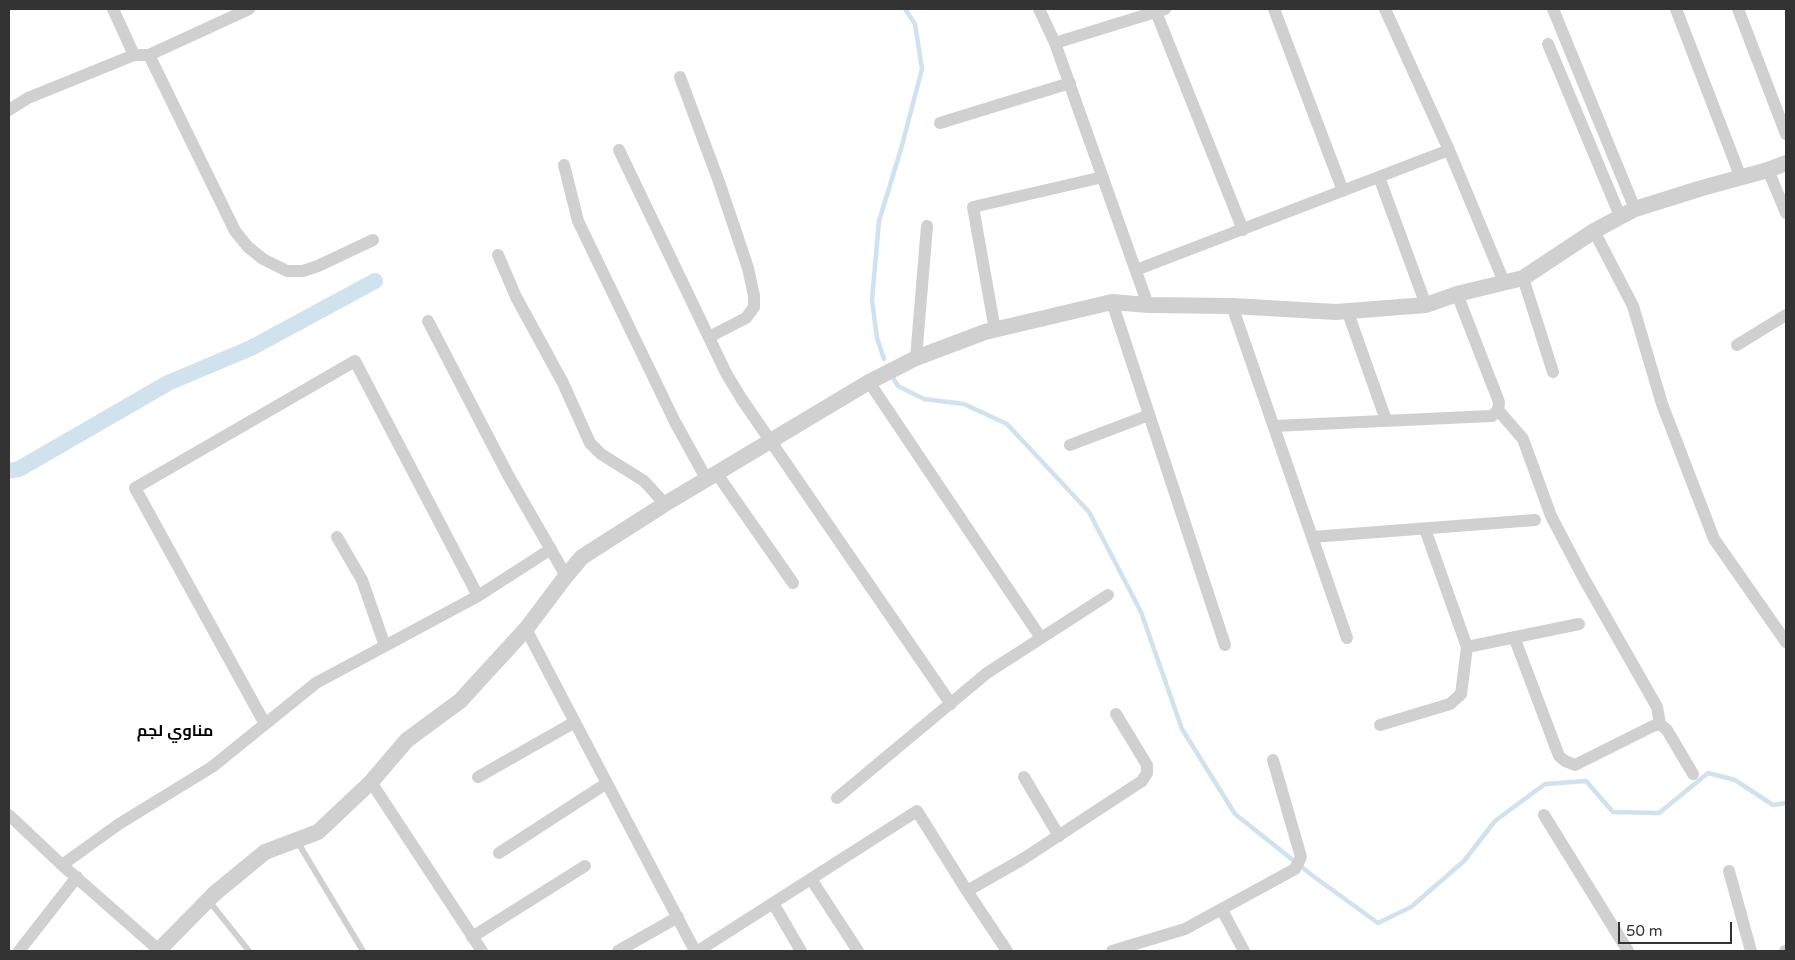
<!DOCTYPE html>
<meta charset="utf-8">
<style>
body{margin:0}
#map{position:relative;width:1795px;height:960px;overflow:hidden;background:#fff;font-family:"Varela Round",sans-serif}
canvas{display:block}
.frame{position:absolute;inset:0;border:10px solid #333;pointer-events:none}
.scale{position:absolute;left:1618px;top:922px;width:114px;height:22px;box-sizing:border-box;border:2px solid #333;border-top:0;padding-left:6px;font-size:15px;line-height:18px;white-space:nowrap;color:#333;-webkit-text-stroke:4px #fff;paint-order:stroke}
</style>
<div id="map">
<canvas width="1795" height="960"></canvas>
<div class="frame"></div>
<div class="scale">50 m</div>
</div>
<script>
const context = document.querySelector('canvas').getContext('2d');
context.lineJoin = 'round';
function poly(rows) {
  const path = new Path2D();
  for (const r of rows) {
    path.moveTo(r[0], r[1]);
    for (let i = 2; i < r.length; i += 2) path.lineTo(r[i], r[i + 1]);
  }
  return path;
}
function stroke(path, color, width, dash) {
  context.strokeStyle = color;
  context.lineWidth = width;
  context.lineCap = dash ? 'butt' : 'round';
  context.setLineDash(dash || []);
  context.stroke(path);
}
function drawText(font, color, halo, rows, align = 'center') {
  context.font = font + ' "Varela Round",Cairo,sans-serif';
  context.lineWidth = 5;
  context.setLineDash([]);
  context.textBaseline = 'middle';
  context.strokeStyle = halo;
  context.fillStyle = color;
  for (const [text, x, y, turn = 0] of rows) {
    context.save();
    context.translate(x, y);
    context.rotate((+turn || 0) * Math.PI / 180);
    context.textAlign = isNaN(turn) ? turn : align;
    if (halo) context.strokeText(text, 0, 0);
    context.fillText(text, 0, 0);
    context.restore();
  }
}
const stream = poly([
 [884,359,877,338,872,300,879,221,901,149,922,69,915,24,905,9],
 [893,378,898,386,924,399,964,404,1007,424,1089,512,1141,612,1182,729,1235,814,1313,876,1378,923,1411,907,1464,861,1495,821,1545,784,1586,781,1613,812,1659,813,1708,773,1735,780,1773,805,1786,803]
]);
const canal = poly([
 [9,471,19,469,168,383,251,348,375,281]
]);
const service = poly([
 [297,841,363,951],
 [209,901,249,951]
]);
const minor = poly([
 [113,9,134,55],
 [1039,9,1055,43,1148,305],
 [1274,9,1343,191],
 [1385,9,1449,150,1504,282],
 [1553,9,1635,209],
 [1676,9,1741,178],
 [1738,9,1786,134],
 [1156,12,1243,230],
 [1055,43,1165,9],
 [1548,44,1620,216],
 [149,55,235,231,248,247,263,259,287,271,303,271,318,266,373,240],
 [680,77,719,182,748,268,754,296,754,307,746,318,709,337],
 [9,110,28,98,134,55,149,55,249,9],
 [940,123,1070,83],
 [619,150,726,373,741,398,951,704],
 [564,165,578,221,675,422,707,480],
 [1768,170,1786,213],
 [1379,177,1426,305],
 [1594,231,1633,306,1662,404,1714,539,1786,642],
 [498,255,516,297,563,383,590,443,601,454,644,481,665,504],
 [1136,270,1449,150],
 [1523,278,1553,372],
 [1112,302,1225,645],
 [1232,306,1347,638],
 [1347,310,1386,420],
 [428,321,508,475,566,576],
 [995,330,973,207,1103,177],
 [1737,345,1786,315],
 [916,358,927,226],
 [869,382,1041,638],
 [1498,410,1523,439,1551,516,1583,577,1657,707,1660,724],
 [1274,426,1492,416,1498,410,1499,402,1457,294],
 [1070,445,1149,415],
 [717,474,793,583],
 [337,537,362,580,385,646],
 [1312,537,1535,520],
 [526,629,695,951],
 [1514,637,1559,756,1565,761,1575,765,1653,726,1660,724,1667,730,1693,774],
 [1467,647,1579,624],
 [265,724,135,488,355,361,478,596],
 [1380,725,1450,704,1461,694,1467,647,1425,529],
 [478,777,575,722],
 [1024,777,1059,836],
 [371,782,482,951],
 [837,798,987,673,1108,595],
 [9,815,62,865,160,951],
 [1544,815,1628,951],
 [499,853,607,783],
 [62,865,119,824,212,767,316,683,478,596,551,549],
 [1729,871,1751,951],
 [811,879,858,951],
 [967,891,1023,859,1142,781,1147,773,1147,765,1116,714],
 [773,903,801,951],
 [1222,910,1244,951],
 [472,937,585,866],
 [19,951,77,877],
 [618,951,678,917],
 [698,951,917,811,967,891,1007,951],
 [1112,951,1185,929,1295,869,1301,857,1273,760],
 [1785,951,1786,951]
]);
const tertiary = poly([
 [158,951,214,894,265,852,318,832,371,782,407,740,460,701,526,629,566,576,582,557,665,504,869,382,916,358,985,332,1112,302,1148,305,1232,306,1336,312,1426,305,1457,294,1523,278,1594,231,1635,209,1702,188,1768,170,1786,163]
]);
const quarterNames = [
 ["مناوي لجم",175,732]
];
stroke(stream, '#cfe2ee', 4.5);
stroke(canal, '#cfe2ee', 16);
stroke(service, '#d0d0d0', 6);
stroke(minor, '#d0d0d0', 12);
stroke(tertiary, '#d0d0d0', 16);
drawText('bold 16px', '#000', '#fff', quarterNames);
</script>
